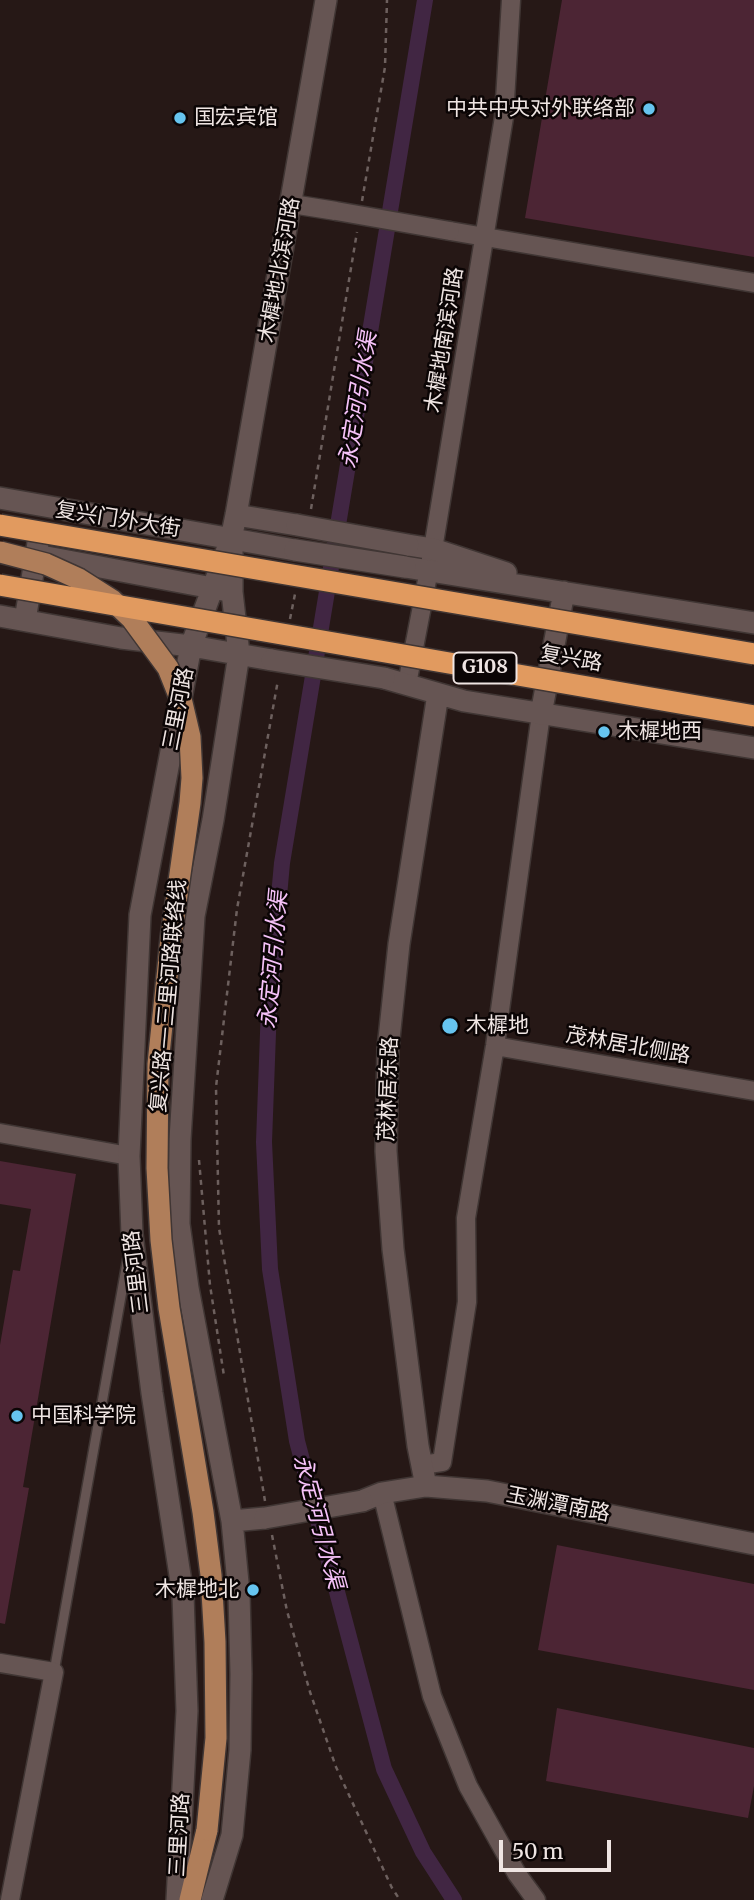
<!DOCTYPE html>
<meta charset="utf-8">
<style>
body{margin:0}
#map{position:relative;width:754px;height:1900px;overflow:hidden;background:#261816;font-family:Merriweather,serif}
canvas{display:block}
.scale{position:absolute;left:499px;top:1840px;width:112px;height:32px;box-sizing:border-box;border:4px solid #efe5e3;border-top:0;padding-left:9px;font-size:21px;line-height:24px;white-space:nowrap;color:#efe5e3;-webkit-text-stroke:5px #0b0505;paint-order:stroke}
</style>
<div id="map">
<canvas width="754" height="1900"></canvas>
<div class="scale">50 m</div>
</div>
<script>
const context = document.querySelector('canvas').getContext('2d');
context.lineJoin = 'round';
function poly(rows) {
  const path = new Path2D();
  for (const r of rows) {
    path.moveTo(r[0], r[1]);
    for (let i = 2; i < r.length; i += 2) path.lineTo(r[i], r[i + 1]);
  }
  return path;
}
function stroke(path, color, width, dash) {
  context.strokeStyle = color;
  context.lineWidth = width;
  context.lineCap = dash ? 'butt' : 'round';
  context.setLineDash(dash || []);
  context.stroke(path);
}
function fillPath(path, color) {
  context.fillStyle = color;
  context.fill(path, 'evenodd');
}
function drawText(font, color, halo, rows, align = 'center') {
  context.font = font + ' Merriweather,"Noto Sans SC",serif';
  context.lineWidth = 5;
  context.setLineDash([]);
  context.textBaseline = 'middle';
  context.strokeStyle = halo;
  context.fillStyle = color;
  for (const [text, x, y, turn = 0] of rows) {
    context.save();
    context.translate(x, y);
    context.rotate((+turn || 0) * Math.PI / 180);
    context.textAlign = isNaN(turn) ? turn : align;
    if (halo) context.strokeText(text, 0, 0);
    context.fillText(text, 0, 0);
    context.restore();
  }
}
const canal = poly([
 [425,0,282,863,269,1006,264,1142,270,1269,297,1441,384,1769,423,1852,454,1900]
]);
const building = poly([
 [562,0,754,0,754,257,525,218],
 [0,1161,76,1174,23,1487,29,1488,5,1624,0,1623,0,1345,13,1270,20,1271,31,1209,0,1204],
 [557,1545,754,1584,754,1690,538,1650],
 [557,1708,754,1748,754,1786,748,1818,546,1781]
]);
const path = poly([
 [362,201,385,67,387,0],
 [311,509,357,232],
 [290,619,295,594],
 [199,1160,210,1285,224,1376],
 [265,1501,219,1228,216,1087,237,909,278,680],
 [272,1535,287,1611,310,1692,336,1767,392,1888,400,1900]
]);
const lane = poly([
 [54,1672,128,1257]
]);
const street = poly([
 [292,204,336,211],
 [450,231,754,283],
 [407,684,433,549,504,117,511,0],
 [495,1046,754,1091],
 [0,1133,129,1156],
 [422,1465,442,1462,467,1302,466,1218,495,1046,541,714],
 [382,1493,432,1696,468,1786,517,1874,536,1900],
 [0,1663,54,1672,10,1900]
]);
const secondary = poly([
 [0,498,295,550],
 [236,515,297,525],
 [408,545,433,549,506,573],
 [36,555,223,590],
 [405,567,754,623],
 [0,616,121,638,191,646,272,660],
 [25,620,38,543],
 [384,678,464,701,754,748],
 [541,714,564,592],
 [426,1486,418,1446,393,1249,386,1151,388,1048,399,944,438,694],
 [362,1501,382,1493,426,1486,487,1491,754,1544],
 [232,1521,265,1518],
 [177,1900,187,1711,183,1595,152,1393,132,1234,129,1156,140,915,191,646,231,539,236,515,326,0],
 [212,1900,232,1835,240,1750,241,1674,239,1593,232,1521,188,1288,179,1224,180,1139,194,916,213,820,239,654,232,592,232,552]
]);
const primary = poly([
 [190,1900,207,1830]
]);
const streetBridge = poly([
 [336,211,450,231]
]);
const secondaryBridge = poly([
 [297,525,408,545],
 [295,550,405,567],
 [272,660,384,678],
 [265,1518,362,1501]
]);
const primaryBridge = poly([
 [0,552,46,564,79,579,112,600,132,619,168,668,182,703,190,737,192,778,190,803,171,938,158,1064,157,1168,161,1240,169,1308,203,1512,211,1575,215,1642,216,1738,207,1830]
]);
const highwayBridge = poly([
 [0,525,754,654],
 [0,585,754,716]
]);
const markers = [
 [649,109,7,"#66c4ef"],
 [180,118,7,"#66c4ef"],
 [604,732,7,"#66c4ef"],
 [450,1026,9,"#66c4ef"],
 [17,1416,7,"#66c4ef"],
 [253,1590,7,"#66c4ef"]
];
const shields = [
 [485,668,63]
];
const shieldNames = [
 ["G108",485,668]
];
const poiNames = [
 ["中共中央对外联络部",635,109,"right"],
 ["国宏宾馆",194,118],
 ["木樨地西",618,732],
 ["木樨地",466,1026],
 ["中国科学院",31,1416],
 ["木樨地北",239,1590,"right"]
];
const streetNames = [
 ["木樨地北滨河路",280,270,-80],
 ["木樨地南滨河路",445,340,-81],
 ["复兴门外大街",118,520,9],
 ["复兴路",571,659,10],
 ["三里河路",179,709,-79],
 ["复兴路—三里河路联络线",169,996,-85],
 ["茂林居北侧路",628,1046,10],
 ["茂林居东路",389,1089,-88],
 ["三里河路",137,1272,-97],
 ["玉渊潭南路",558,1505,11],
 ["三里河路",180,1835,-87]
];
const waterNames = [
 ["永定河引水渠",359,400,-81],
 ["永定河引水渠",274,960,-85],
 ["永定河引水渠",318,1522,75]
];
stroke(canal, '#412643', 16);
fillPath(building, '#4c2534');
stroke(lane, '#403634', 12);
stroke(street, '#403634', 21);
stroke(secondary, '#403634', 24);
stroke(primary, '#403634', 24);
stroke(path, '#6d605e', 2.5, [5, 5]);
stroke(lane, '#665553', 9);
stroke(street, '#665553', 18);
stroke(secondary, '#665553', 21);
stroke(primary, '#b07e5a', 21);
stroke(streetBridge, '#403634', 21, []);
stroke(secondaryBridge, '#403634', 24, []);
stroke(primaryBridge, '#403634', 24, []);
stroke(highwayBridge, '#403634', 24, []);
stroke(streetBridge, '#665553', 18);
stroke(secondaryBridge, '#665553', 21);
stroke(primaryBridge, '#b07e5a', 21);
stroke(highwayBridge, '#e19a5f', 21);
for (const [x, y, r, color] of markers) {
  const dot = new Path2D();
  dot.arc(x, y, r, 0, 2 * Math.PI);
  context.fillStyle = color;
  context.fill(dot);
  stroke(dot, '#0b0505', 2.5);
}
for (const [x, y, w] of shields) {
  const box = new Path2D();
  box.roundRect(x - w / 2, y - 15.5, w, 31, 5);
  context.fillStyle = '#0b0505';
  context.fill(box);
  stroke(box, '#efe5e3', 2);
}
drawText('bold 19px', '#efe5e3', null, shieldNames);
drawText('21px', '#efe5e3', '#0b0505', poiNames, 'left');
drawText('21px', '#efe5e3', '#0b0505', streetNames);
drawText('italic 23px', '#f6c2f9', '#0b0505', waterNames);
</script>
